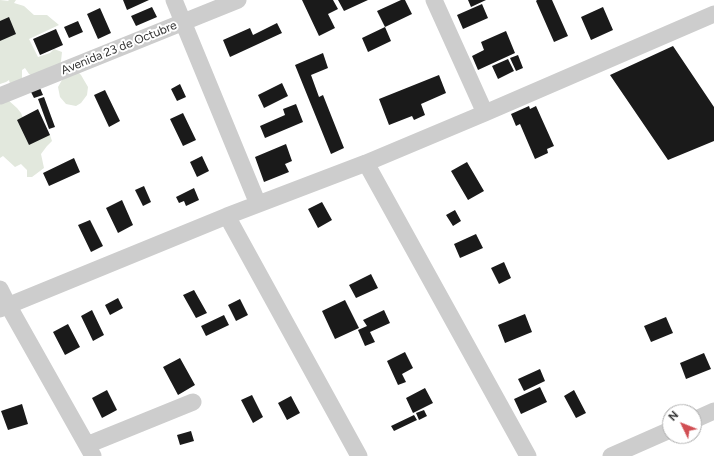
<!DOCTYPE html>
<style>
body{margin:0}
#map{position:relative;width:714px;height:456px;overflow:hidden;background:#fff;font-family:Figtree,sans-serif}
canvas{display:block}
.north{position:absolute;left:662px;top:404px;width:40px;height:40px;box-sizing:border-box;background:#fff;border:1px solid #adadad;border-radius:50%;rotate:313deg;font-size:11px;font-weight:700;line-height:16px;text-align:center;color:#333}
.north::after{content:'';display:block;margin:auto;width:14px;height:18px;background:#d14e53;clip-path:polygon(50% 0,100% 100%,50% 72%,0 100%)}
</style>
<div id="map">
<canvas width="714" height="456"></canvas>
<div class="north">N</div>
</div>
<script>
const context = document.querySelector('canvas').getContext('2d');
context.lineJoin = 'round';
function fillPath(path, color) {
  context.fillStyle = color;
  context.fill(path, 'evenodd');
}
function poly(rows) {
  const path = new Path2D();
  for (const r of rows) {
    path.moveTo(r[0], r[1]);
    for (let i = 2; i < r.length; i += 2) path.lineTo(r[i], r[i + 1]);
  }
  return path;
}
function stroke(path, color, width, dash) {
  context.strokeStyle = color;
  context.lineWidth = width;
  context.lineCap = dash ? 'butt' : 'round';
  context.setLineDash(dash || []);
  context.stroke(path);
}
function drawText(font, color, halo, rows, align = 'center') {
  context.font = font + ' Figtree,sans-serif';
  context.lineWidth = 4;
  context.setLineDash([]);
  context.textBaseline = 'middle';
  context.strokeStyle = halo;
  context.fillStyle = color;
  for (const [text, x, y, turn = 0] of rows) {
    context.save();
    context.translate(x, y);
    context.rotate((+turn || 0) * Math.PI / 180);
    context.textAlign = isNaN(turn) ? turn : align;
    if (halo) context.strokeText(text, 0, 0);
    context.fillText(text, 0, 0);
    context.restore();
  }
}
const green = poly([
 [0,0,9,1,8,0,16,0,14,3,24,6,34,15,47,15,59,25,29,39,38,57,50,53,54,49,62,52,61,61,58,69,36,78,29,74,25,68,22,70,22,79,10,84,9,80,6,82,0,84],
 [77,71,81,75,88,87,87,95,81,103,76,106,66,104,60,97,58,87,62,80],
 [7,99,17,108,21,113,26,125,40,132,50,135,52,141,47,146,41,154,44,168,32,177,27,177,27,170,21,164,15,167,3,156,0,158,0,103]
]);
const building = poly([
 [123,0,149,0,127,10],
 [302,0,333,0,338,9,328,14,335,28,319,36],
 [338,0,368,0,344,11],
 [401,0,405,0,412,14,385,27,377,11],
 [468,0,486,0,471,7],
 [537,0,552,0,568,36,554,42,536,1],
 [482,4,488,18,463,29,457,15],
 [152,7,157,17,136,26,131,16],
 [603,7,613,30,591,40,581,17],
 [100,8,111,33,98,39,87,14],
 [9,17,16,34,0,41,0,21],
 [78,21,83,32,69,38,64,27],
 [277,23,282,33,230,57,223,40,250,28,253,35],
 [385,27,391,41,368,52,362,38],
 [56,29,63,45,40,55,33,39],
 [506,31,515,53,478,70,472,56,484,50,481,42],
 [673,46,714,107,714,141,668,160,610,75],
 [323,53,328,68,311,75,319,97,323,95,344,148,331,154,295,65],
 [518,55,523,68,516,71,510,58],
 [508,59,514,71,498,79,492,66],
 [439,75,446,93,421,104,425,115,414,120,412,116,389,125,379,99],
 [282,83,288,96,264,108,258,95],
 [180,84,186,97,177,101,171,89],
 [40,88,43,95,34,98,31,92],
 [105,90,120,121,109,127,94,95],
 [44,97,55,127,49,129,38,99],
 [296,104,303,122,265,138,260,126,285,115,283,109],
 [529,106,530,109,536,106,554,146,547,149,548,153,535,159,520,124,516,126,511,114],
 [38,109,50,135,29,145,17,120],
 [183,113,196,140,183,146,170,119],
 [286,144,292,161,285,164,289,172,264,182,255,157],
 [202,156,209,171,197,177,190,162],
 [74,158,80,172,49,186,43,173],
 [467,162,484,191,468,200,451,171],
 [144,186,151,202,143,206,135,190],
 [194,188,199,200,186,206,184,201,179,203,176,197],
 [122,200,133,225,118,233,106,208],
 [322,202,332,220,318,228,308,209],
 [455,210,461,221,453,226,446,215],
 [90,220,103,246,91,252,78,225],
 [476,234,483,248,460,258,454,244],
 [504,262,511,278,499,284,491,268],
 [371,274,378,288,356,298,349,285],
 [194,290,207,313,196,318,183,295],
 [118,298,123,308,110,315,105,305],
 [240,299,248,315,236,321,228,305],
 [345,300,359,328,335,339,322,311],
 [92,310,104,335,93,341,81,316],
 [384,310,390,323,370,332,375,342,365,346,358,330,367,326,363,320],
 [525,314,532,332,505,343,498,325],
 [224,315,229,325,206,336,201,326],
 [666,317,673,333,651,342,644,326],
 [68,324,80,347,65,355,53,332],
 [405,352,413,368,402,374,406,382,398,385,387,361],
 [704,353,711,369,686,379,680,363],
 [180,358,195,385,178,395,163,367],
 [540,369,545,381,524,391,518,379],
 [540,387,547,402,521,414,514,399],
 [425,388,433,403,413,413,406,398],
 [107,390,117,410,102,418,92,398],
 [574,390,586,413,576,418,564,396],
 [252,395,263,417,253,423,241,400],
 [291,396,300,413,287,420,278,403],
 [22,404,28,424,8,430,1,411],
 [424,410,427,416,419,420,416,413],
 [414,415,417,420,394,431,391,426],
 [191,431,194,441,180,445,177,435]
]);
const street = poly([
 [174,0,258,204],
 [434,0,485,113],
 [0,96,238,0],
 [366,163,528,456],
 [227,216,359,456],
 [0,289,8,305,93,456],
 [0,309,227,216,366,163,485,113,714,14],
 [694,420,714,411],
 [87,445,193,402],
 [611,456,670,430]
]);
const streetNames = [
 ["Avenida 23 de Octubre",119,48,-22]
];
fillPath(green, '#e2e8dd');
fillPath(building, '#1a1a1a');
stroke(street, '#cdcdcd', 17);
drawText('12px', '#333', '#fff', streetNames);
</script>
